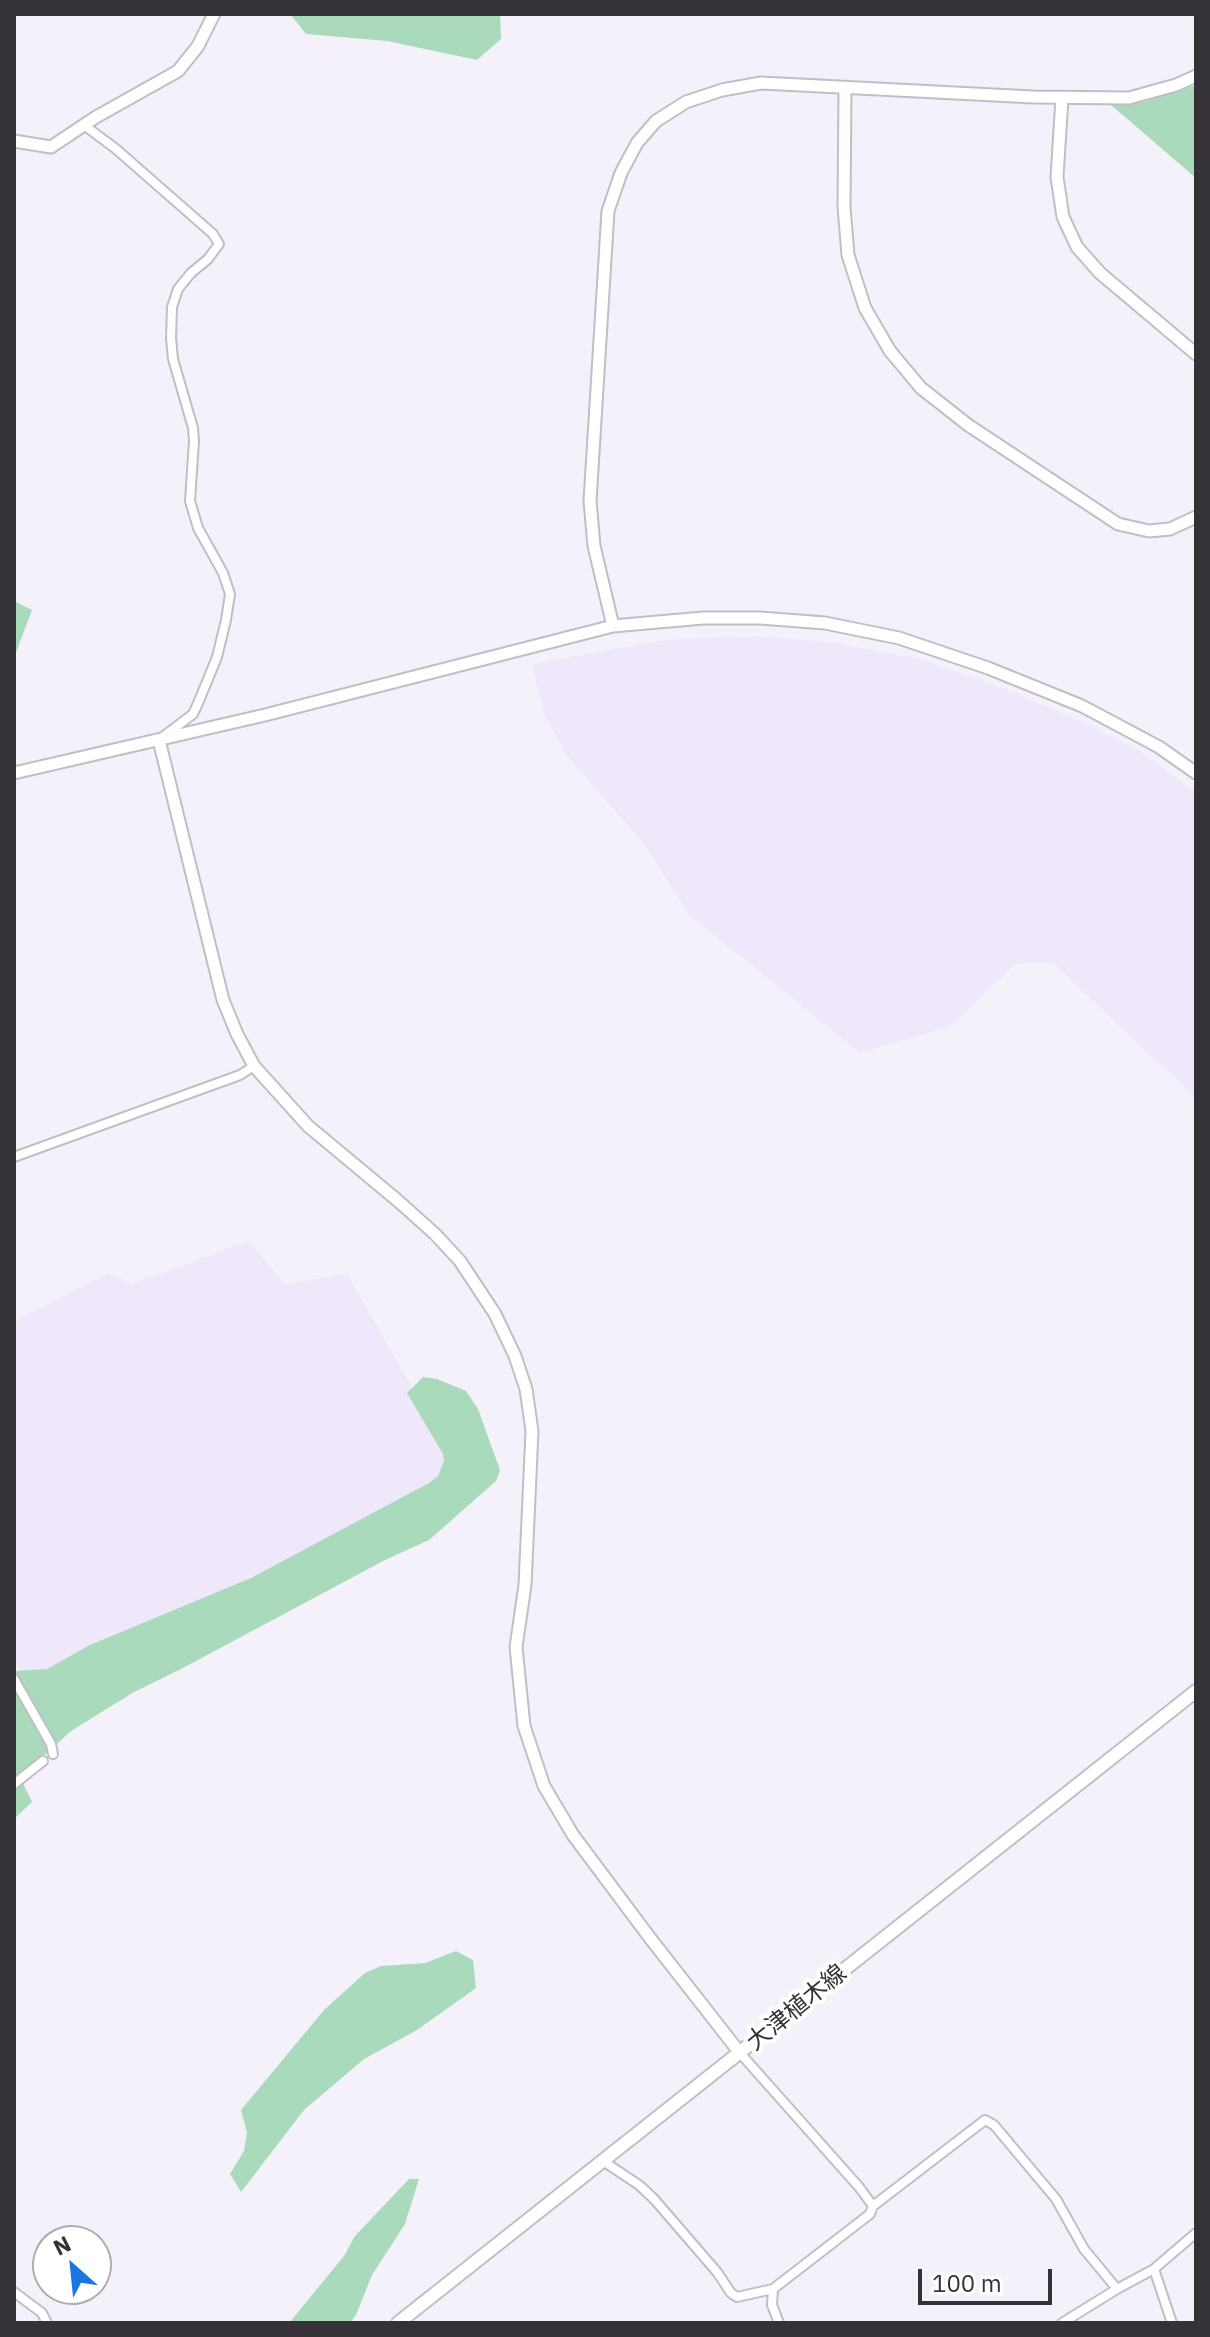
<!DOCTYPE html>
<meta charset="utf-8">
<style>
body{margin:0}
#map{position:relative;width:1210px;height:2337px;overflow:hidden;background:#f5f1fb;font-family:"IBM Plex Sans",sans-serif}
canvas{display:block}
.frame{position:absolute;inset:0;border:16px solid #343236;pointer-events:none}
.north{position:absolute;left:32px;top:2225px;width:80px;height:80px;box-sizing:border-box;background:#fff;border:2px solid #aeadaf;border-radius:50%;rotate:333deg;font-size:22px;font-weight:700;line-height:32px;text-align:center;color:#343236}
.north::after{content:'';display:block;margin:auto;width:28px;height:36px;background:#1c76df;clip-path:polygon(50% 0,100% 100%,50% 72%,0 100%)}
.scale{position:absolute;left:918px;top:2269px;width:134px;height:36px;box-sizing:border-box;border:4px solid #343236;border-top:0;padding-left:10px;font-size:24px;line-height:28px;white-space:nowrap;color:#343236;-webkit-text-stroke:6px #fff;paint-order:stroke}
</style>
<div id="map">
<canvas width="1210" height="2337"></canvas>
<div class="frame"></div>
<div class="north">N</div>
<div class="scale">100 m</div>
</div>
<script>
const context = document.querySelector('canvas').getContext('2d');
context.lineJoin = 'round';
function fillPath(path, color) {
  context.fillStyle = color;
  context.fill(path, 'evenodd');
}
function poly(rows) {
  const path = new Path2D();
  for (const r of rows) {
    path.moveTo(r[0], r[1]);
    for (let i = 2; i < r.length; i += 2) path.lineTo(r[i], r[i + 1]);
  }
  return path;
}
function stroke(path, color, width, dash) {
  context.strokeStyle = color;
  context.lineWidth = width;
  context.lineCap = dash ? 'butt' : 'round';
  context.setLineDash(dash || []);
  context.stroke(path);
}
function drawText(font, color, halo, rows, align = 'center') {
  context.font = font + ' "IBM Plex Sans","Noto Sans JP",sans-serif';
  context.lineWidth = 8;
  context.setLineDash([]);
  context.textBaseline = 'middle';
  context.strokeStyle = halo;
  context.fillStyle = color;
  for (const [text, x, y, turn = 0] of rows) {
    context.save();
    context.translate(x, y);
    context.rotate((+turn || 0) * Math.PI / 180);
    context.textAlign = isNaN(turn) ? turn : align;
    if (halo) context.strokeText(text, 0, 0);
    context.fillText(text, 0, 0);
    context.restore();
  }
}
const built = poly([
 [760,636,835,643,919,659,983,680,1083,722,1137,749,1196,792,1196,1098,1053,963,1015,964,949,1027,860,1053,688,914,647,848,565,753,543,711,532,664,671,639],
 [249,1241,285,1284,347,1274,475,1498,54,1736,14,1659,14,1321,109,1273,132,1284]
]);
const green = poly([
 [290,14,500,14,501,39,477,60,387,41,306,34],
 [1196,85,1196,178,1111,105,1144,102],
 [14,601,32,610,14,658],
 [423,1377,437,1379,466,1391,478,1409,500,1470,496,1481,429,1540,385,1560,181,1669,134,1692,71,1731,20,1777,32,1802,14,1819,14,1671,47,1669,90,1645,251,1578,429,1483,438,1476,444,1461,443,1454,407,1393],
 [456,1951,473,1960,476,1988,417,2030,364,2059,304,2110,241,2192,230,2174,244,2151,247,2133,241,2110,324,2010,365,1973,381,1966,425,1963],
 [409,2179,419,2179,405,2224,372,2275,356,2315,350,2323,289,2323,344,2256,355,2236]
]);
const street = poly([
 [84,125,116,149,213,234,219,244,208,259,191,273,178,289,172,307,171,338,173,359,193,428,194,441,190,501,198,528,223,573,230,594,226,620,217,657,199,701,193,714,164,736],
 [14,1157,240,1075,254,1066],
 [14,1679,51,1744,53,1754],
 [14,1784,43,1761],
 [740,2053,859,2187,873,2206],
 [603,2161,639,2185,654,2199,717,2272,731,2293,737,2297,773,2289,870,2214,873,2206,985,2120,994,2125,1056,2199,1084,2249,1117,2289,1154,2269,1196,2233],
 [1154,2269,1172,2323],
 [773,2289,772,2305,779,2323],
 [14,2292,42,2313,47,2323],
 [1062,2323,1117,2289]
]);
const secondary = poly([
 [845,89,844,207,848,255,865,308,890,351,921,388,968,425,1118,524,1149,531,1170,529,1196,517],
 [1062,98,1057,177,1063,217,1077,247,1100,273,1196,354],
 [14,141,51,147,96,117,178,71,198,46,214,14],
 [613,626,594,546,590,501,608,211,621,173,637,143,656,121,686,102,722,90,761,83,1033,97,1129,98,1176,85,1196,76],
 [159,740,223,1000,237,1034,254,1066,308,1126,397,1200,435,1234,460,1261,495,1314,515,1356,526,1389,532,1431,525,1585,516,1647,524,1726,544,1786,573,1835,650,1938,740,2053],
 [14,773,265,715,613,626,703,618,760,618,825,623,899,638,988,668,1082,706,1159,747,1196,773]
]);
const primary = poly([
 [398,2323,1196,1691]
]);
const streetNames = [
 ["大津植木線",797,2008,-39]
];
fillPath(built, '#efe8fa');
fillPath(green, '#a9dabb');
stroke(street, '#c1bec7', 12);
stroke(secondary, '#c1bec7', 15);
stroke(primary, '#c1bec7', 16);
stroke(street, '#fff', 8);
stroke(secondary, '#fff', 11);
stroke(primary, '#fff', 12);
drawText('24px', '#343236', '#fff', streetNames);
</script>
